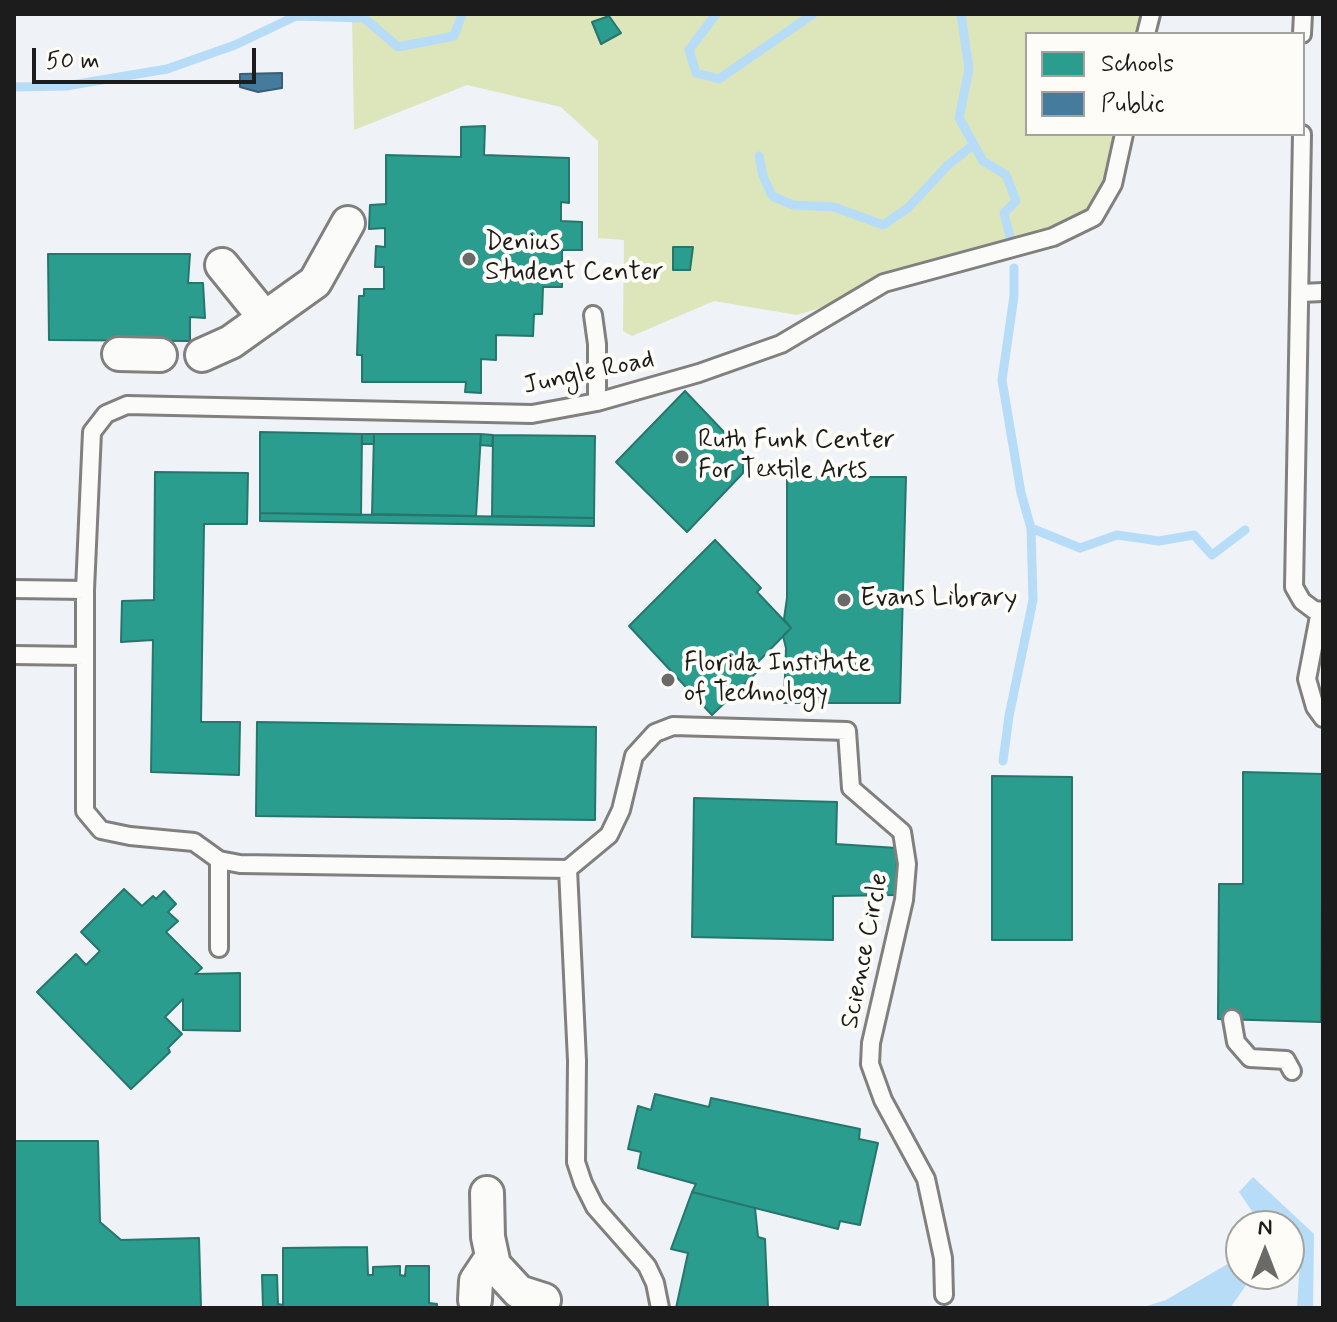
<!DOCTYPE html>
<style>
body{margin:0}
#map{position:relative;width:1337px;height:1322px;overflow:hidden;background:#fcfbf8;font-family:Mynerve,sans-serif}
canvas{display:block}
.frame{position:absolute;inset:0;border:16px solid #1c1c1c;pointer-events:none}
.legend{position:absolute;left:1025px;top:32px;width:280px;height:104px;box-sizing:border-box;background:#fdfcf7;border:2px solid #a3a29f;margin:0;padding:10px 14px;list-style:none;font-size:24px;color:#1c1c1c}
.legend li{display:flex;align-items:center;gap:16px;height:40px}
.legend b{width:40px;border:2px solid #a3a29f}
.north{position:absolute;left:1225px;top:1210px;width:80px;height:80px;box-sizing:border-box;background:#fdfcf7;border:2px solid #a3a29f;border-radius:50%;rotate:0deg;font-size:22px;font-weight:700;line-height:32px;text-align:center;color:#1c1c1c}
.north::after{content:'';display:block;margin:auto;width:28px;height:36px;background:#6a6a69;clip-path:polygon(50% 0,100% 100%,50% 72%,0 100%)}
.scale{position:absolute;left:32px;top:48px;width:224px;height:36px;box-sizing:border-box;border:4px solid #1c1c1c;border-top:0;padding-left:10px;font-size:24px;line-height:28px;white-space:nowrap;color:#1c1c1c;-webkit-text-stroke:6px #fdfcf7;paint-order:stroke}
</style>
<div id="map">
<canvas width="1337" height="1322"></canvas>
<div class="frame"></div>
<ul class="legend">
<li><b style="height:22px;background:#2a9d8f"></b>Schools</li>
<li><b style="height:22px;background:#457b9d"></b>Public</li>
</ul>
<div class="north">N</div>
<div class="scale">50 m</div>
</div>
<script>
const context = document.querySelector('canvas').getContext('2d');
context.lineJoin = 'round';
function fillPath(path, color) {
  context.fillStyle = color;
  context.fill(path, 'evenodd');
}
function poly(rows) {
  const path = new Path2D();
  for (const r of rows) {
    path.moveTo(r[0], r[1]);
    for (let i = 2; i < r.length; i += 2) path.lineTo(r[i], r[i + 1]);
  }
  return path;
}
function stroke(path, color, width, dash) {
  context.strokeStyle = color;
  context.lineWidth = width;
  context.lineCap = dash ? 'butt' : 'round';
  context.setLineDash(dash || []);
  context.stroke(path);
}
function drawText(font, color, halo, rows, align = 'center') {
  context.font = font + ' Mynerve,sans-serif';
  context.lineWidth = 8;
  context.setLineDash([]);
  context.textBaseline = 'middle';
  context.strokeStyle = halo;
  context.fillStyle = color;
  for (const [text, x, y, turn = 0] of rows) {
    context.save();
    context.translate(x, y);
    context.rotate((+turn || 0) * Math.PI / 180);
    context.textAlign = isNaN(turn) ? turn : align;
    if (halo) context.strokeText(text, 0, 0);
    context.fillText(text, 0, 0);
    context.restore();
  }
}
const built = poly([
 [14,14,1323,14,1323,1308,14,1308],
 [1027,34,1303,34,1303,134,1027,134],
 [1241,1226,1289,1226,1289,1274,1241,1274]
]);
const green = poly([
 [352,14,1151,14,1146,34,1027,34,1027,134,1124,134,1094,217,1053,237,797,315,714,301,632,336,623,331,624,240,598,238,598,141,561,107,467,85,354,130]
]);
const water = poly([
 [1253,1177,1314,1234,1313,1308,1297,1308,1300,1260,1289,1253,1289,1226,1258,1226,1260,1223,1239,1192],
 [1241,1248,1241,1274,1254,1274,1230,1308,1140,1308,1166,1300,1231,1262]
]);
const schools = poly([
 [609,16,621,33,601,44,592,22,609,16],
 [485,126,484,155,569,158,569,203,561,202,561,221,582,222,582,250,562,250,562,287,543,287,542,314,534,314,533,336,496,335,496,360,481,359,481,393,465,392,466,382,362,382,362,355,357,355,359,296,364,296,364,289,384,289,384,267,375,267,376,246,385,247,385,228,369,229,370,205,386,204,386,155,461,157,461,127,485,126],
 [673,247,693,247,690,270,673,270,673,247],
 [48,254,190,254,188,283,203,283,205,318,190,317,190,341,49,340,48,254],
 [685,391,743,452,743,473,687,532,616,462,685,391],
 [260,432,362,434,361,515,260,513,260,432],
 [362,434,374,434,374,444,362,444,362,434],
 [374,434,481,434,476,516,372,514,374,434],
 [481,434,493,435,492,446,480,445,481,434],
 [493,435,595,436,594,518,492,516,493,435],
 [155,472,248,473,247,524,204,524,201,722,240,722,239,775,151,772,153,640,121,642,122,601,154,600,155,472],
 [787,477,906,477,900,703,784,703,786,648,783,636,791,628,784,619,787,598,787,477],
 [260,513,594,518,594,526,260,521,260,513],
 [715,540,761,588,757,592,791,628,755,665,760,669,712,715,629,626,715,540],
 [257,722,596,727,595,820,256,816,257,722],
 [1243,772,1323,774,1321,1022,1218,1019,1219,884,1243,884,1243,772],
 [992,776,1072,777,1072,940,992,940,992,776],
 [694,798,837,802,836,844,897,848,896,895,833,896,833,940,692,937,694,798],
 [124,889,142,906,153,896,156,899,164,891,176,904,168,912,178,921,166,932,202,968,195,974,240,973,240,1031,183,1030,183,999,165,1017,182,1034,168,1048,170,1052,131,1089,37,992,76,954,86,965,100,951,81,932,124,889],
 [655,1094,709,1107,711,1098,860,1129,859,1139,878,1143,860,1225,840,1221,838,1229,692,1192,696,1184,638,1168,641,1152,628,1149,638,1106,651,1110,655,1094],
 [14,1141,98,1141,100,1222,121,1240,199,1238,201,1308,14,1308,14,1141],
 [692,1192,755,1208,758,1237,765,1239,768,1308,676,1308,688,1253,671,1249,692,1192],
 [367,1247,368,1275,373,1275,373,1267,400,1266,400,1275,405,1276,406,1266,429,1266,429,1303,437,1304,437,1308,263,1308,262,1275,277,1275,278,1304,283,1305,283,1248,367,1247]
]);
const public = poly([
 [282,73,282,88,258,92,240,87,240,74,282,73]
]);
const stream = poly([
 [716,14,689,50,696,73,719,79,813,14],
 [961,14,969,69,959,118,983,161,1006,175,1016,201,1004,213,1010,237],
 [14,87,66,86,167,69,235,45,296,16,364,18,398,47,454,36,462,14],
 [759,156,763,176,772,196,793,205,834,207,883,225,908,208,947,166,974,144],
 [1031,528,1080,548,1117,535,1159,541,1194,535,1212,555,1245,530],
 [1003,761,1009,716,1033,600,1031,528,1021,493,1002,380,1014,296,1014,268]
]);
const lane = poly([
 [1146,34,1151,14],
 [1302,34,1303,14],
 [1302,134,1294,587,1302,601,1314,610,1323,611],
 [1301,293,1323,292],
 [593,315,597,344,597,402],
 [14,589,85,590],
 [1320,611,1307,679,1315,707,1323,718],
 [14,655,85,656],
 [219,860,219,948],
 [568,869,240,864,219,860,194,842,130,836,101,830,85,811,85,590,92,432,106,414,127,405,532,414,597,402,699,373,781,344,884,283,1053,237,1094,217,1113,184,1124,134],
 [568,869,609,835,621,810,634,756,655,733,673,726,847,731,851,788,902,832,907,864,904,900,871,1043,870,1064,883,1100,926,1179,943,1258,944,1295],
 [568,869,577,1061,576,1162,583,1183,595,1207,647,1266,655,1283,660,1308],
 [1232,1019,1236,1042,1250,1058,1286,1060,1292,1071]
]);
const street = poly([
 [222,265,265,318],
 [119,354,160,355],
 [202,355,231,342,315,282,348,223],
 [487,1193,488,1237,494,1265,519,1292,544,1300],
 [475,1300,476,1281,492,1257]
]);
const markers = [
 [469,259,8,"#6a6a69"],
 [682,457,8,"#6a6a69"],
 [844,600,8,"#6a6a69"],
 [668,680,8,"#6a6a69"]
];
const poiNames = [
 ["Denius",485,244],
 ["Student Center",485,274],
 ["Ruth Funk Center",698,442],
 ["For Textile Arts",698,472],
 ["Evans Library",860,600],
 ["Florida Institute",684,665],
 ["of Technology",684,695]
];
const streetNames = [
 ["Jungle Road",589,374,-12],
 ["Science Circle",866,951,-79]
];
fillPath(built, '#eff2f6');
fillPath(green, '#dde5ba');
fillPath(water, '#b7dcf8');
fillPath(schools, '#2a9d8f');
stroke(schools, '#26766c', 2);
fillPath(public, '#457b9d');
stroke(public, '#395e76', 2);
stroke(stream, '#b7dcf8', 9);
stroke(lane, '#81807f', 22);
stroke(street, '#81807f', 38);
stroke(lane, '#fbfbf9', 16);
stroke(street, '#fbfbf9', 32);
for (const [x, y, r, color] of markers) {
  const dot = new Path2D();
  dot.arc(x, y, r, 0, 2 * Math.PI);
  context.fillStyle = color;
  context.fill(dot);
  stroke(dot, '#fdfcf7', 3);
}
drawText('26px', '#1c1c1c', '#fdfcf7', poiNames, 'left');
drawText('26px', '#1c1c1c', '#fdfcf7', streetNames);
</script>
